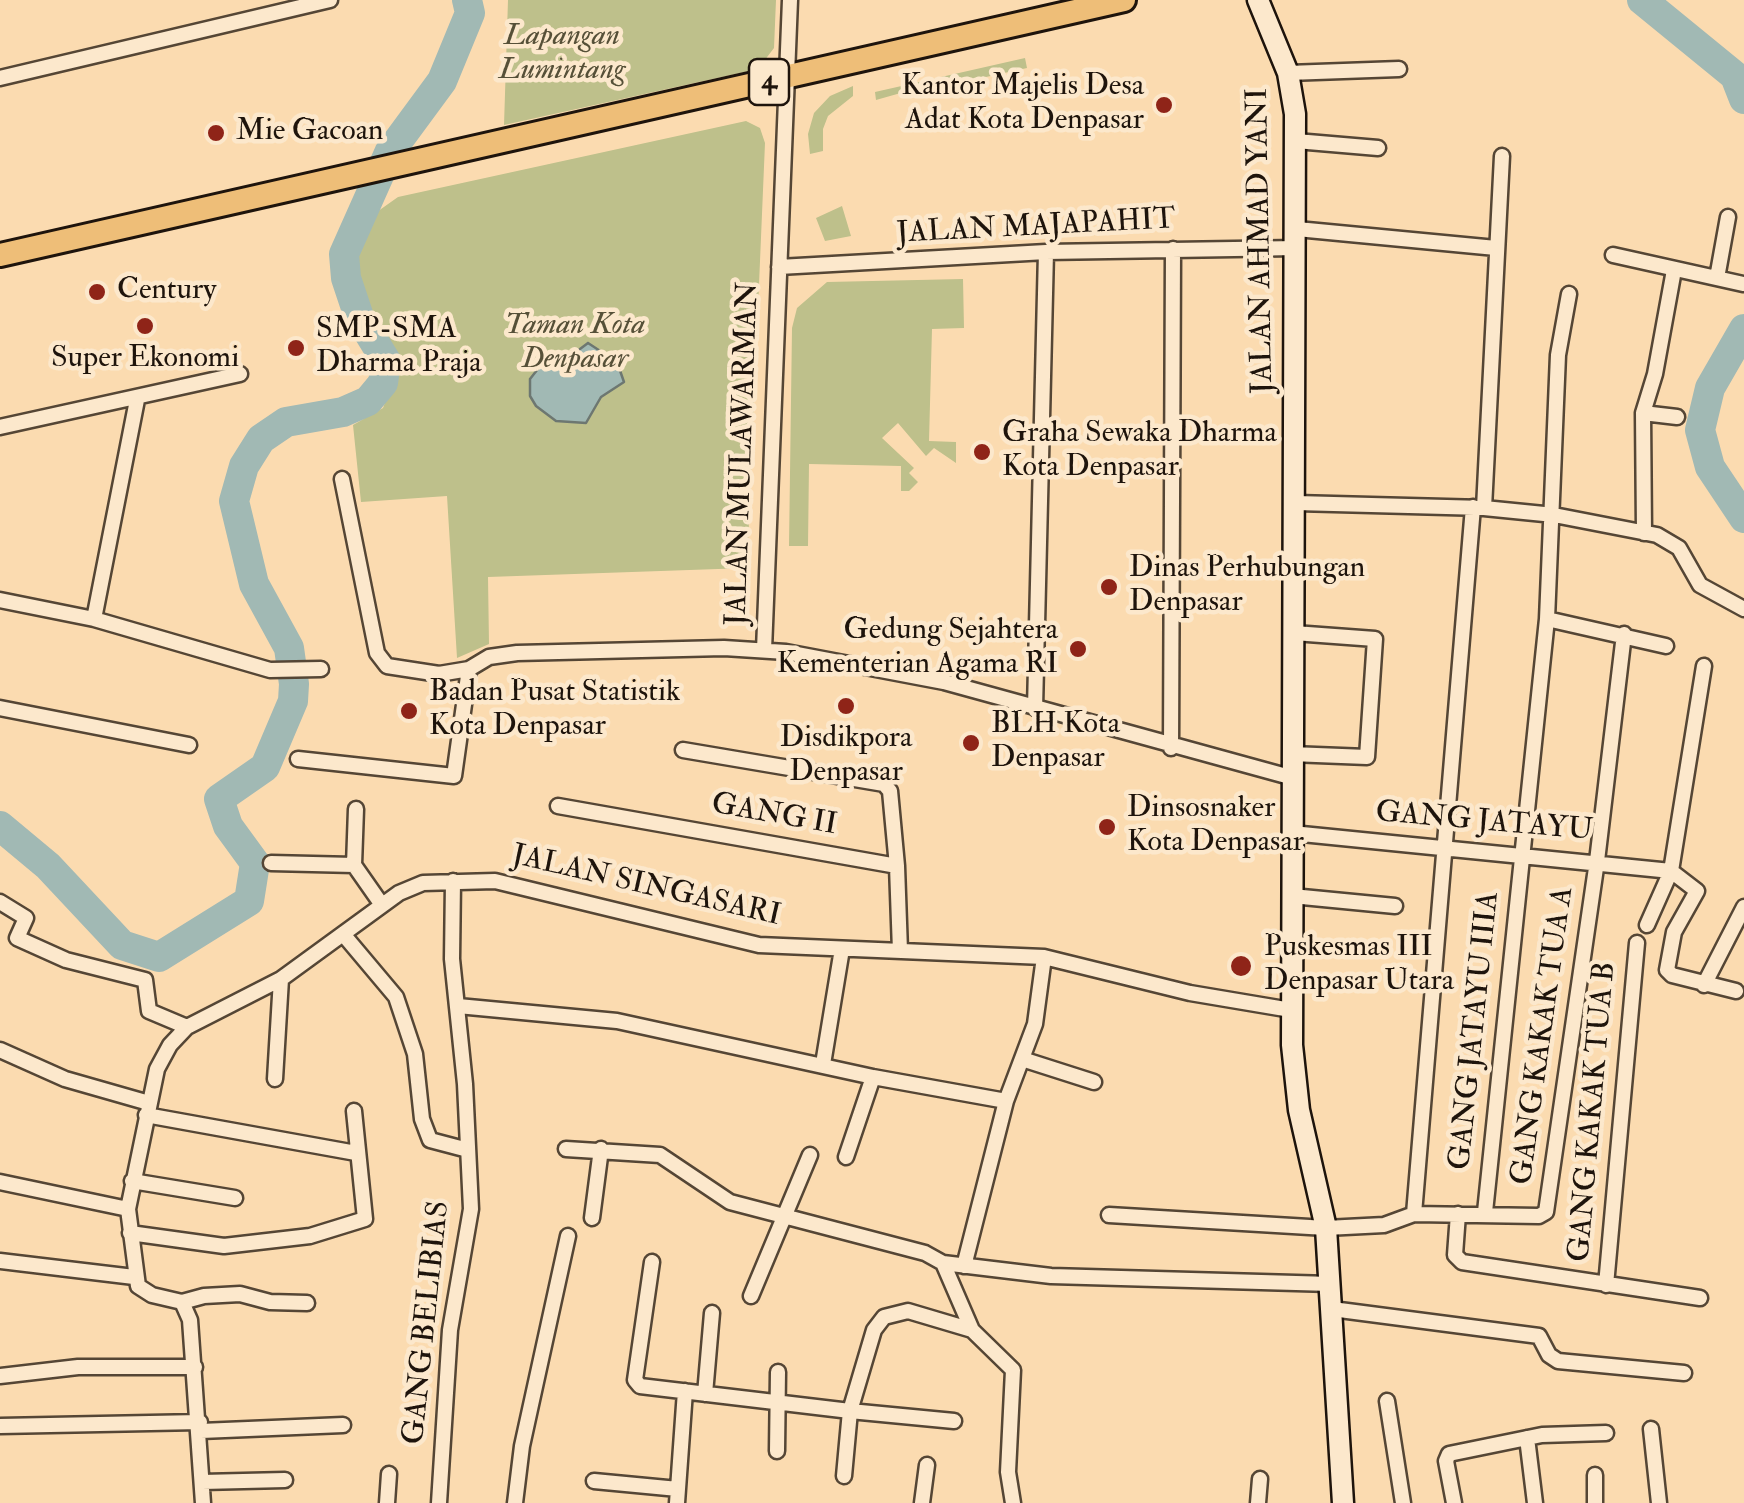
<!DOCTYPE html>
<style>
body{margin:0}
canvas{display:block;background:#fbdbb0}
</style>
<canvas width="1744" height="1503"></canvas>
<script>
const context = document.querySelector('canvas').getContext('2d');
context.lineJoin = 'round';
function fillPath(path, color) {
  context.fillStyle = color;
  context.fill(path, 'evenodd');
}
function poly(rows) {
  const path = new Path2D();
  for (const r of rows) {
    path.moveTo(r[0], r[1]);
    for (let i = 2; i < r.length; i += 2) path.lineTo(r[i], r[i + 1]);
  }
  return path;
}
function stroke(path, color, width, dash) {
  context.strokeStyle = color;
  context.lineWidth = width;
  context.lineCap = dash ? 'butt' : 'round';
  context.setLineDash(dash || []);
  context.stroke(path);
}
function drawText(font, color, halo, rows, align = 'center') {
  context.font = font + ' "IM FELL Double Pica",serif';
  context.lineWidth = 9;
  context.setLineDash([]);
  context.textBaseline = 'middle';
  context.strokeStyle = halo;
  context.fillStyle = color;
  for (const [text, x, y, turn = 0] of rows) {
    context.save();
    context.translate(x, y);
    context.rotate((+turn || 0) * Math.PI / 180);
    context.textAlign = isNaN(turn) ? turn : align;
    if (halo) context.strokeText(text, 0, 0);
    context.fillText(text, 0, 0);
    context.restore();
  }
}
const green = poly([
 [508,0,776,0,774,48,758,69,504,125],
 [1025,58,1027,68,945,86,943,81,876,100,875,92],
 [853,86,853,96,828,116,823,129,823,151,810,154,808,134,814,113,830,96],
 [746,121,760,128,765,143,747,568,488,577,489,644,457,658,447,496,361,502,353,425,383,408,396,373,390,346,356,283,357,246,374,214,398,197],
 [842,206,851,236,825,241,816,218],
 [963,279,964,328,932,329,929,441,956,442,956,463,934,448,926,456,898,423,882,438,914,468,909,473,918,482,909,491,901,491,901,466,809,464,808,546,789,546,792,328,797,308,827,282]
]);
const water = poly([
 [588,343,617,362,624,382,601,397,586,423,556,421,536,406,530,396,530,379,541,365,564,361,588,343]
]);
const river = poly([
 [1642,0,1735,76,1744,99],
 [1744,329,1710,388,1700,430,1710,467,1744,518],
 [0,826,48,866,122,945,159,957,249,901,255,863,228,826,219,799,265,767,293,701,294,684,289,648,254,584,234,501,244,466,261,439,286,422,343,412,368,401,383,383,386,361,359,317,346,278,344,254,389,153,442,81,470,13,467,0]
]);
const minor = poly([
 [1288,73,1399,69],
 [0,78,330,0],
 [1296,141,1378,148],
 [1297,229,1496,248],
 [1613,255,1743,284],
 [779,267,1046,252,1297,248],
 [1717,278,1728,217],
 [1643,413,1677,417],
 [0,427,240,374],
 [342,479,377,653,387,666,439,674,469,669,489,657,517,653,724,648,786,652,944,682,1290,777],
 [1296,503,1484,508,1554,515,1657,535,1679,548,1700,585,1744,609],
 [1484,508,1502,156],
 [1644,533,1643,413,1655,374,1674,270],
 [0,600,94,619,270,670,321,669],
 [94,619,137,400],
 [1547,619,1666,646],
 [764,650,790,0],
 [1704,666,1671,871,1697,891,1674,932,1667,970,1672,975,1736,991],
 [0,708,189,745],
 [1035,708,1046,252],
 [1171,748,1173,249],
 [683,750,884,784,890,791,897,866],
 [1291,754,1367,757,1375,639,1294,633],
 [298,759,454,776,469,669],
 [558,806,897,866,900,951],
 [1292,833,1671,871,1647,925],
 [271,863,354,865,382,905],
 [354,865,356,809],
 [1292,896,1395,906],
 [0,902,26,918,17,938,66,960,145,980,149,1011,187,1027],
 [343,934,396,997,415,1054,422,1119,430,1140,468,1150],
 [1704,985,1744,907],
 [458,1006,617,1021,873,1077,1006,1101],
 [0,1050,65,1079,149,1103],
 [1022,1059,1094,1082],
 [823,1064,842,949],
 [275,1079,281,979],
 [146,1115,356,1153],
 [566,1149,660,1155,730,1202,925,1253,943,1263,1051,1276,1331,1284],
 [846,1157,873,1077],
 [132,1181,235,1198],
 [0,1182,128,1209],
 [1485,1212,1547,619,1558,355,1569,294],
 [1414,1214,1473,507],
 [1458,1214,1455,1255,1462,1262,1700,1298],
 [1109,1215,1326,1228,1384,1225,1414,1214,1539,1216,1546,1212,1597,861,1624,634],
 [592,1218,601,1149],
 [130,1233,224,1246,310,1236,365,1219,354,1111],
 [0,1261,134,1277],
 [652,1262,635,1380,640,1386,850,1411,874,1330,884,1317,908,1311,972,1330],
 [943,1263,972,1330,1013,1370,1008,1472,1013,1503],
 [964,1266,1006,1101,1035,1024,1044,957],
 [1606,1285,1637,943],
 [751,1296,810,1155],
 [182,1302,190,1320,203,1503],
 [307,1303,270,1302,240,1294,204,1296,182,1302,152,1295,138,1286,128,1209,157,1069,170,1045,187,1027,281,979,399,893,423,883,495,881,759,945,1044,957,1190,993,1291,1010],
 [1332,1309,1539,1336,1549,1355,1558,1361,1684,1373],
 [0,1376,78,1367,195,1367],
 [705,1394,712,1313],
 [1387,1401,1403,1503],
 [0,1426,200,1422],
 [1651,1429,1659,1503],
 [201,1431,343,1425],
 [1527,1438,1535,1503],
 [777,1451,778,1372],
 [844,1476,850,1411,954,1421],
 [594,1481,678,1489],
 [202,1482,285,1480],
 [387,1503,389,1474],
 [439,1503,450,1330,471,1209,465,1084,452,959,453,881],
 [515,1503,522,1446,568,1236],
 [677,1503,685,1391],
 [922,1503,927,1465],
 [1258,1503,1260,1479],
 [1454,1503,1446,1461,1449,1454,1542,1435,1606,1433],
 [1595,1503,1595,1475]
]);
const secondary = poly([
 [1258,0,1288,73,1295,114,1292,1045,1299,1110,1326,1228,1343,1503]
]);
const trunk = poly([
 [0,255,1124,0]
]);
const markers = [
 [1164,105,10,"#8f2418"],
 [216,133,10,"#8f2418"],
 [97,292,10,"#8f2418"],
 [145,326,10,"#8f2418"],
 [296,348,10,"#8f2418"],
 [982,452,10,"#8f2418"],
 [1109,587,10,"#8f2418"],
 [1078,649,10,"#8f2418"],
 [846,706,10,"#8f2418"],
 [409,711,10,"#8f2418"],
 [971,743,10,"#8f2418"],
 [1107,827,10,"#8f2418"],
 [1241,966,12,"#8f2418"]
];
const shields = [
 [769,82,40]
];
const shieldNames = [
 ["4",769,82]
];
const parkNames = [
 ["Lapangan",562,38],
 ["Lumintang",562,72],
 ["Taman Kota",575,327],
 ["Denpasar",575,361]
];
const poiNames = [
 ["Kantor Majelis Desa",1144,88,"right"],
 ["Adat Kota Denpasar",1144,122,"right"],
 ["Mie Gacoan",236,133],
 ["Century",117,292],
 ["SMP-SMA",316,331],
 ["Dharma Praja",316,365],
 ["Super Ekonomi",145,360,"center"],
 ["Graha Sewaka Dharma",1002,435],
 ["Kota Denpasar",1002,469],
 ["Dinas Perhubungan",1129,570],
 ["Denpasar",1129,604],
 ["Gedung Sejahtera",1058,632,"right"],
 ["Kementerian Agama RI",1058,666,"right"],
 ["Badan Pusat Statistik",429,694],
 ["Kota Denpasar",429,728],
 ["BLH Kota",991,726],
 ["Denpasar",991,760],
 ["Disdikpora",846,740,"center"],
 ["Denpasar",846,774,"center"],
 ["Dinsosnaker",1127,810],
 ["Kota Denpasar",1127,844],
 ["Puskesmas III",1264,949],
 ["Denpasar Utara",1264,983]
];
const streetNames = [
 ["JALAN MAJAPAHIT",1036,228,-3],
 ["JALAN AHMAD YANI",1262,241,-91],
 ["JALAN MULAWARMAN",744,454,-88],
 ["GANG II",774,816,10],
 ["GANG JATAYU",1484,823,5],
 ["JALAN SINGASARI",646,887,13],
 ["GANG JATAYU IIIA",1476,1031,-84],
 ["GANG KAKAK TUA A",1544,1036,-82],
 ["GANG KAKAK TUA B",1594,1112,-85],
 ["GANG BELIBIAS",428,1323,-84]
];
fillPath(green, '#bec08b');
fillPath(water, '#a1b9b4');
stroke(water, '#6d7771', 2.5);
stroke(river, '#a1b9b4', 30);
stroke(minor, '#554635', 19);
stroke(secondary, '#1e140c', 25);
stroke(trunk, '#1e140c', 28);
stroke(minor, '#fce8cc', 14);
stroke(secondary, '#fce8cc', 20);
stroke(trunk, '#eebe78', 22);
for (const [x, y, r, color] of markers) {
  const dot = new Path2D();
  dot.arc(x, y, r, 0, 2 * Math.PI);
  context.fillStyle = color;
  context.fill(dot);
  stroke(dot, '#fce8cc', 4);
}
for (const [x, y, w] of shields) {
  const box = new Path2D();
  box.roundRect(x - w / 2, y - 23, w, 46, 8);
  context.fillStyle = '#fce8cc';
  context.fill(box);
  stroke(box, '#1e140c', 2.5);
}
drawText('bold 28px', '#1e140c', null, shieldNames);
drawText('italic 30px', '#565038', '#fce8cc', parkNames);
drawText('30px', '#1e140c', '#fce8cc', poiNames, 'left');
drawText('30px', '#1e140c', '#fce8cc', streetNames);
</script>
